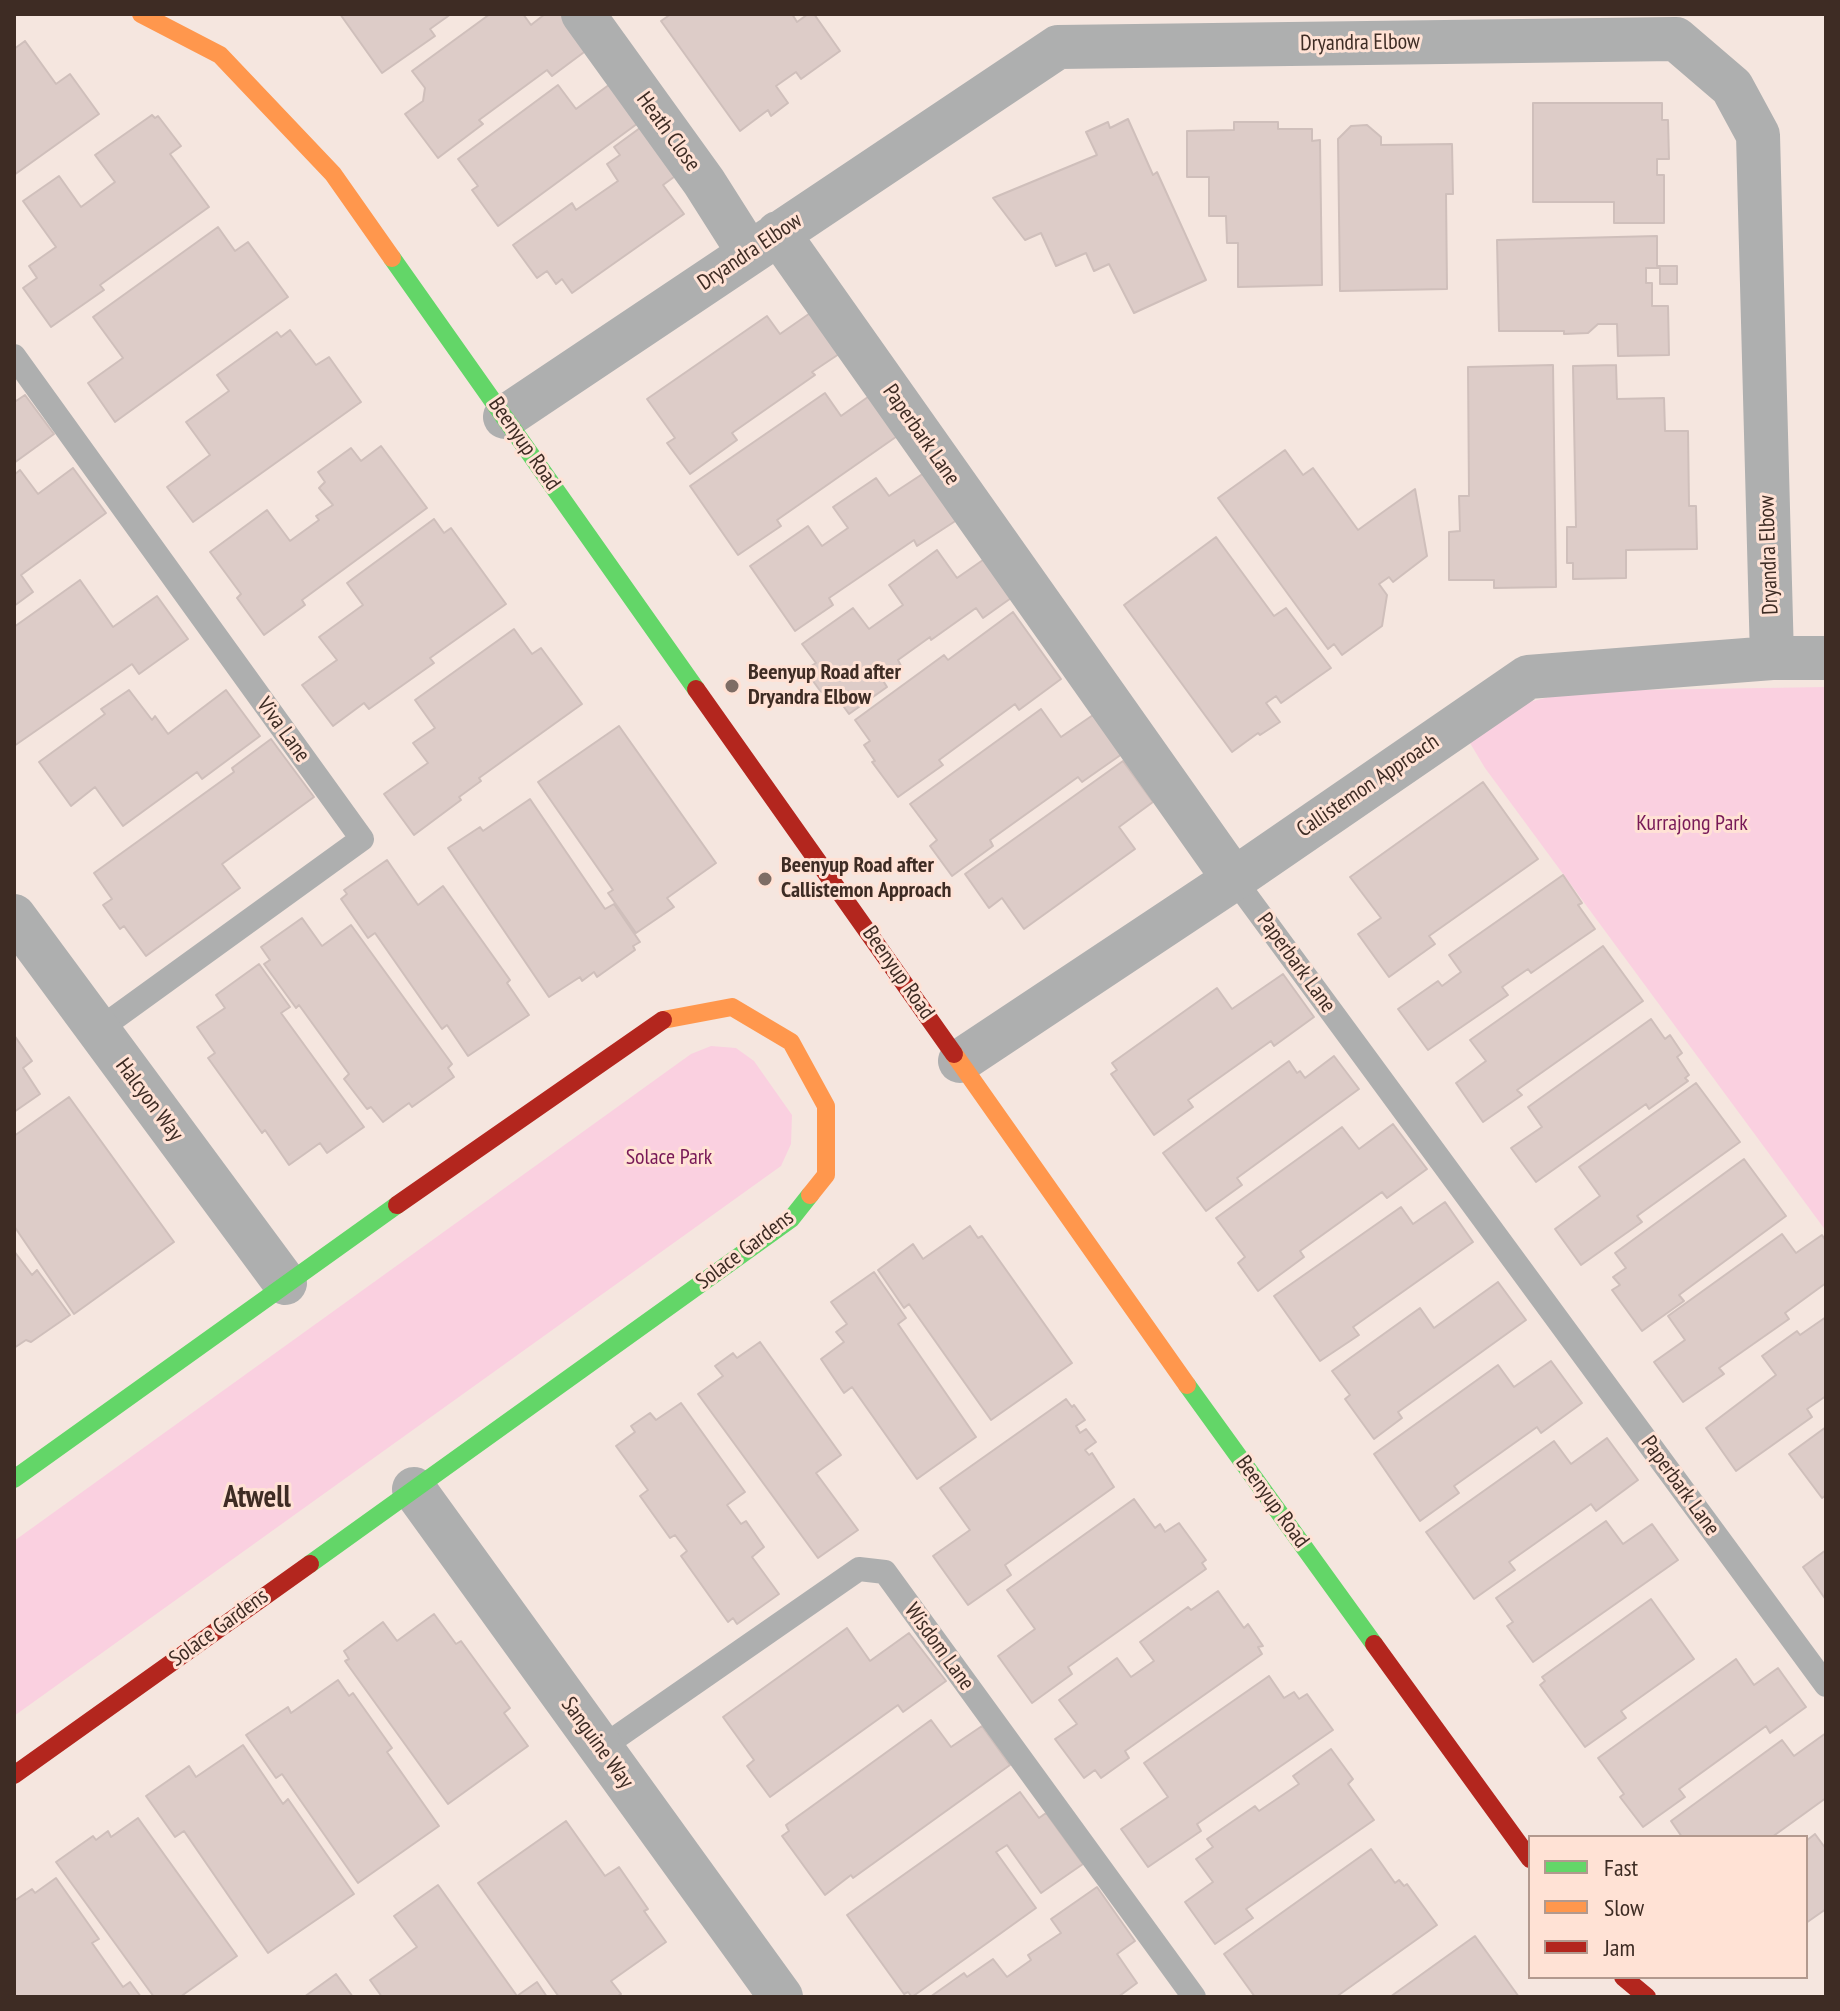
<!DOCTYPE html>
<style>
body{margin:0}
#map{position:relative;width:1840px;height:2011px;overflow:hidden;background:#f5e6df;font-family:"PT Sans Narrow",sans-serif}
canvas{display:block}
.frame{position:absolute;inset:0;border:16px solid #3e2c24;pointer-events:none}
.legend{position:absolute;left:1528px;top:1835px;width:280px;height:144px;box-sizing:border-box;background:#ffe2d5;border:2px solid #b2998e;margin:0;padding:10px 14px;list-style:none;font-size:24px;color:#3e2c24}
.legend li{display:flex;align-items:center;gap:16px;height:40px}
.legend b{width:40px;border:2px solid #b2998e}
</style>
<div id="map">
<canvas width="1840" height="2011"></canvas>
<div class="frame"></div>
<ul class="legend">
<li><b style="height:10px;background:#63d668"></b>Fast</li>
<li><b style="height:10px;background:#ff974d"></b>Slow</li>
<li><b style="height:10px;background:#b3261e"></b>Jam</li>
</ul>
</div>
<script>
const context = document.querySelector('canvas').getContext('2d');
context.lineJoin = 'round';
function fillPath(path, color) {
  context.fillStyle = color;
  context.fill(path, 'evenodd');
}
function poly(rows) {
  const path = new Path2D();
  for (const r of rows) {
    path.moveTo(r[0], r[1]);
    for (let i = 2; i < r.length; i += 2) path.lineTo(r[i], r[i + 1]);
  }
  return path;
}
function stroke(path, color, width, dash) {
  context.strokeStyle = color;
  context.lineWidth = width;
  context.lineCap = dash ? 'butt' : 'round';
  context.setLineDash(dash || []);
  context.stroke(path);
}
function drawText(font, color, halo, rows, align = 'center') {
  context.font = font + ' "PT Sans Narrow",sans-serif';
  context.lineWidth = 6;
  context.setLineDash([]);
  context.textBaseline = 'middle';
  context.strokeStyle = halo;
  context.fillStyle = color;
  for (const [text, x, y, turn = 0] of rows) {
    context.save();
    context.translate(x, y);
    context.rotate((+turn || 0) * Math.PI / 180);
    context.textAlign = isNaN(turn) ? turn : align;
    if (halo) context.strokeText(text, 0, 0);
    context.fillText(text, 0, 0);
    context.restore();
  }
}
const green = poly([
 [1826,687,1826,1231,1485,768,1467,738,1525,703,1573,691],
 [711,1046,736,1048,754,1061,792,1115,791,1144,781,1166,14,1716,14,1541,691,1054]
]);
const building = poly([
 [340,14,451,14,430,29,435,36,382,73,340,14],
 [490,14,523,14,531,25,545,14,579,14,599,41,552,76,547,70,479,120,483,124,438,158,405,114,423,101,425,88,412,71,490,14],
 [671,14,792,14,797,22,808,14,814,14,840,51,801,79,796,72,776,86,788,103,771,116,768,110,740,131,661,21,671,14],
 [25,41,56,84,70,74,99,114,14,175,14,49,25,41],
 [617,79,645,118,498,226,472,190,478,186,458,159,558,85,576,109,617,79],
 [1533,103,1662,103,1662,120,1668,120,1669,159,1657,159,1657,175,1664,175,1664,223,1614,223,1614,202,1533,202,1533,103],
 [152,115,155,118,158,116,181,146,170,154,209,207,100,285,104,290,51,327,23,288,37,278,29,266,56,247,23,201,59,176,81,207,115,182,95,155,152,115],
 [1128,119,1153,175,1157,172,1206,280,1134,313,1109,264,1094,271,1086,253,1056,266,1041,233,1025,240,993,198,1097,155,1086,132,1108,122,1110,128,1128,119],
 [1234,122,1278,122,1278,129,1312,129,1312,141,1320,140,1322,285,1238,287,1238,243,1227,243,1226,216,1209,216,1209,177,1187,177,1187,131,1234,130,1234,122],
 [644,125,678,174,663,185,684,214,572,293,562,279,556,284,547,271,537,278,513,245,572,203,576,210,618,181,607,164,620,155,614,147,644,125],
 [1367,125,1381,137,1381,145,1452,144,1453,194,1446,194,1447,289,1340,291,1338,139,1351,126,1367,125],
 [218,227,235,251,248,242,288,297,115,422,88,383,123,358,93,317,218,227],
 [1657,236,1657,266,1677,266,1677,284,1660,284,1660,268,1646,268,1646,283,1652,283,1652,306,1668,306,1669,355,1618,356,1617,324,1598,324,1588,333,1564,334,1564,331,1499,331,1497,240,1657,236],
 [816,309,845,350,812,372,815,375,732,433,737,440,690,474,667,443,675,438,647,399,767,316,780,334,816,309],
 [290,330,316,365,329,357,361,402,193,522,167,487,210,455,186,422,229,391,217,375,277,332,281,337,290,330],
 [1553,365,1556,587,1494,588,1494,580,1449,580,1449,532,1460,531,1459,496,1469,496,1468,367,1553,365],
 [1616,365,1617,399,1664,398,1665,431,1688,431,1689,506,1696,506,1697,549,1626,550,1626,578,1573,579,1573,563,1567,563,1567,527,1576,527,1573,366,1616,365],
 [875,392,903,432,777,520,781,526,738,555,690,486,825,393,841,416,875,392],
 [25,395,54,434,14,463,14,398,16,401,25,395],
 [381,446,427,508,302,600,305,605,264,635,237,598,241,594,210,552,267,510,290,541,319,520,316,516,333,505,319,488,325,482,318,472,351,448,361,461,381,446],
 [1285,450,1303,475,1313,468,1358,530,1415,489,1427,556,1393,582,1389,577,1379,584,1387,595,1382,626,1342,655,1334,644,1328,649,1218,498,1285,450],
 [73,468,106,513,21,575,33,592,14,606,14,475,20,470,38,494,73,468],
 [927,471,960,518,917,546,914,540,829,598,833,605,795,631,750,566,808,526,822,546,848,528,833,507,876,478,889,496,927,471],
 [434,519,444,533,451,528,506,604,430,658,434,663,369,709,364,703,333,726,302,685,337,660,319,637,363,605,347,583,434,519],
 [1216,537,1274,616,1286,608,1331,668,1281,703,1276,696,1266,703,1280,722,1260,735,1258,733,1232,752,1124,605,1216,537],
 [937,550,957,578,993,553,1021,591,983,618,976,608,931,640,930,637,898,660,901,666,882,679,887,687,849,714,829,686,821,692,805,670,816,663,802,644,853,608,869,629,903,605,889,585,937,550],
 [80,580,113,627,157,596,188,639,139,674,132,664,14,746,14,627,80,580],
 [1013,612,1061,679,1019,710,1015,704,939,760,943,765,898,797,872,762,875,761,864,745,870,741,855,720,944,655,948,660,1013,612],
 [514,629,532,654,541,648,582,704,479,778,481,781,459,797,461,800,414,835,384,794,428,763,413,743,435,728,415,700,514,629],
 [129,690,152,720,155,716,168,734,226,690,260,736,202,779,197,772,123,826,95,787,71,806,39,762,105,714,101,709,129,690],
 [1041,709,1061,737,1093,715,1122,754,1082,782,1078,777,990,840,993,846,952,876,930,846,937,840,910,804,1041,709],
 [619,726,716,863,667,898,674,907,636,933,608,893,613,890,538,782,619,726],
 [271,739,314,797,222,864,240,888,146,956,124,926,120,929,103,905,112,899,94,873,234,772,232,768,271,739],
 [1123,761,1153,802,1119,827,1135,849,1024,929,1002,898,989,908,965,874,1123,761],
 [1483,782,1538,859,1429,936,1435,944,1389,977,1358,934,1381,918,1350,877,1483,782],
 [530,799,605,909,614,904,640,942,633,946,635,950,597,977,594,972,582,981,580,977,549,997,448,848,480,827,483,831,530,799],
 [387,860,418,905,443,886,510,980,507,983,529,1015,468,1056,447,1025,442,1029,375,933,368,938,341,899,347,894,344,890,387,860],
 [1563,875,1582,903,1578,905,1595,929,1531,973,1528,969,1502,987,1508,995,1428,1050,1398,1009,1438,981,1442,986,1461,972,1449,955,1563,875],
 [302,918,322,946,351,925,452,1064,448,1068,454,1077,412,1107,409,1103,383,1122,371,1107,367,1109,344,1079,349,1074,299,1005,296,1008,264,964,270,960,261,947,302,918],
 [1603,946,1643,1001,1517,1090,1522,1095,1483,1122,1456,1083,1486,1061,1470,1040,1603,946],
 [259,964,290,1007,281,1013,364,1127,327,1153,320,1143,289,1165,265,1130,262,1133,208,1058,215,1053,197,1027,225,1008,216,995,259,964],
 [1283,974,1314,1017,1274,1046,1271,1041,1188,1100,1193,1107,1154,1135,1111,1074,1117,1070,1112,1063,1217,988,1232,1009,1283,974],
 [1651,1019,1665,1039,1670,1035,1682,1053,1677,1057,1689,1075,1685,1078,1688,1081,1649,1109,1646,1104,1536,1182,1511,1148,1542,1127,1528,1107,1651,1019],
 [14,1035,32,1061,23,1068,40,1094,14,1112,14,1035],
 [1334,1056,1359,1089,1237,1178,1242,1185,1206,1211,1163,1153,1289,1061,1297,1073,1300,1071,1305,1078,1334,1056],
 [1696,1083,1740,1142,1637,1216,1642,1222,1581,1265,1555,1229,1600,1196,1579,1167,1696,1083],
 [69,1097,174,1242,74,1314,14,1226,14,1136,69,1097],
 [1393,1124,1427,1169,1387,1198,1382,1192,1300,1251,1304,1257,1258,1291,1238,1263,1245,1257,1216,1218,1342,1127,1359,1149,1393,1124],
 [1744,1159,1786,1216,1679,1295,1684,1301,1642,1331,1612,1290,1620,1285,1613,1277,1626,1268,1615,1253,1744,1159],
 [1445,1202,1473,1242,1353,1327,1359,1335,1320,1361,1274,1296,1401,1207,1413,1224,1445,1202],
 [970,1226,978,1238,982,1236,1072,1363,991,1420,909,1304,904,1308,878,1270,913,1244,923,1259,970,1226],
 [1782,1234,1796,1253,1822,1235,1826,1241,1826,1283,1785,1313,1789,1319,1719,1368,1724,1374,1683,1402,1654,1362,1685,1340,1668,1316,1782,1234],
 [14,1251,32,1275,37,1270,70,1315,31,1342,26,1340,14,1348,14,1251],
 [874,1272,906,1318,898,1324,976,1437,917,1479,852,1387,844,1393,821,1359,844,1342,836,1332,847,1324,831,1302,874,1272],
 [1498,1282,1526,1320,1398,1412,1402,1418,1374,1439,1345,1399,1350,1395,1332,1371,1420,1308,1434,1328,1498,1282],
 [1826,1317,1826,1396,1807,1409,1812,1417,1736,1471,1706,1428,1776,1375,1762,1356,1797,1331,1800,1335,1826,1317],
 [760,1342,841,1455,816,1473,858,1530,818,1558,698,1394,723,1376,715,1366,733,1353,737,1358,760,1342],
 [1551,1361,1582,1403,1541,1433,1537,1427,1454,1486,1459,1493,1420,1521,1374,1454,1498,1365,1514,1387,1551,1361],
 [1066,1399,1072,1407,1074,1405,1085,1420,1076,1426,1080,1433,1086,1429,1096,1442,1085,1450,1089,1455,1092,1453,1114,1487,1005,1565,1011,1575,968,1605,933,1556,970,1530,940,1488,1066,1399],
 [681,1403,745,1492,727,1505,741,1524,746,1521,764,1547,752,1557,779,1594,737,1624,733,1618,728,1622,681,1556,687,1551,675,1535,670,1538,640,1496,648,1490,616,1446,635,1432,631,1426,650,1413,656,1420,681,1403],
 [1826,1427,1826,1495,1822,1498,1789,1454,1826,1427],
 [1607,1438,1638,1480,1596,1511,1591,1504,1509,1562,1515,1570,1474,1599,1426,1532,1554,1441,1571,1464,1607,1438],
 [1134,1499,1155,1528,1160,1524,1165,1532,1179,1523,1206,1560,1202,1563,1206,1569,1068,1667,1072,1674,1032,1703,998,1656,1035,1629,1007,1590,1134,1499],
 [1606,1521,1623,1544,1652,1524,1678,1560,1533,1662,1507,1626,1513,1622,1496,1598,1606,1521],
 [1826,1550,1826,1600,1803,1567,1826,1550],
 [1218,1591,1244,1628,1248,1624,1263,1646,1258,1647,1262,1654,1125,1751,1129,1758,1101,1778,1095,1770,1084,1778,1055,1739,1077,1724,1059,1700,1117,1658,1131,1677,1154,1661,1140,1642,1188,1607,1191,1610,1218,1591],
 [1651,1599,1694,1659,1621,1711,1626,1718,1585,1747,1540,1685,1545,1681,1542,1677,1651,1599],
 [434,1614,456,1644,461,1641,510,1708,504,1713,528,1746,448,1804,345,1661,349,1659,344,1651,383,1622,397,1641,434,1614],
 [847,1628,870,1661,909,1633,946,1681,903,1712,898,1705,770,1797,747,1766,754,1760,723,1717,847,1628],
 [1736,1659,1754,1685,1778,1668,1806,1707,1770,1733,1766,1726,1679,1789,1685,1797,1643,1827,1620,1797,1624,1794,1598,1758,1736,1659],
 [1269,1676,1284,1698,1294,1692,1299,1699,1307,1694,1333,1730,1197,1824,1201,1831,1148,1867,1121,1829,1168,1797,1144,1763,1269,1676],
 [338,1680,349,1696,353,1693,392,1748,387,1752,439,1826,358,1883,282,1774,276,1778,246,1735,288,1707,291,1713,338,1680],
 [931,1720,951,1747,982,1726,1010,1765,853,1878,851,1875,825,1895,782,1836,789,1831,786,1825,931,1720],
 [1826,1733,1826,1798,1772,1837,1682,1837,1671,1821,1782,1740,1794,1756,1826,1733],
 [243,1745,283,1804,288,1799,354,1894,268,1953,184,1831,175,1837,146,1796,189,1766,196,1777,243,1745],
 [1331,1749,1353,1779,1348,1784,1374,1820,1246,1909,1253,1918,1215,1944,1185,1902,1213,1882,1196,1859,1213,1847,1207,1839,1255,1806,1259,1811,1299,1784,1293,1776,1331,1749],
 [1020,1792,1039,1818,1046,1813,1083,1864,1041,1893,1007,1845,996,1852,1036,1908,912,1997,908,1992,904,1994,847,1915,1020,1792],
 [138,1818,237,1956,180,1997,154,1997,56,1862,93,1836,96,1840,108,1831,111,1837,138,1818],
 [566,1821,605,1876,619,1867,648,1909,644,1911,666,1942,611,1981,621,1994,616,1997,559,1997,478,1883,566,1821],
 [1815,1834,1826,1849,1826,1909,1806,1923,1806,1841,1815,1834],
 [1371,1849,1395,1883,1399,1880,1404,1886,1407,1884,1437,1925,1336,1997,1255,1997,1224,1954,1371,1849],
 [56,1878,99,1939,92,1943,123,1987,130,1982,141,1997,14,1997,14,1901,32,1889,35,1893,56,1878],
 [438,1885,517,1996,537,1982,547,1997,382,1997,370,1980,417,1947,394,1916,438,1885],
 [1097,1887,1135,1941,1117,1954,1137,1983,1118,1997,930,1997,964,1973,967,1977,993,1959,1007,1977,1031,1960,1028,1955,1061,1933,1051,1919,1097,1887],
 [1475,1936,1519,1997,1390,1997,1475,1936],
 [336,1974,353,1997,304,1997,336,1974]
]);
const lane = poly([
 [14,356,362,839,98,1030],
 [1234,879,1826,1685],
 [601,1748,859,1569,885,1572,1194,1997]
]);
const street = poly([
 [583,14,704,182,749,253],
 [778,233,1234,879],
 [505,417,1058,47,1676,39,1732,87,1758,135,1772,658],
 [14,916,285,1283],
 [960,1061,1234,879,1528,677,1772,658,1826,658],
 [414,1489,781,1997]
]);
const fast = poly([
 [392,258,696,689],
 [1187,1385,1374,1644],
 [14,1479,397,1205],
 [310,1564,791,1219,810,1195]
]);
const slow = poly([
 [141,14,220,55,333,174,392,258],
 [663,1020,732,1007,791,1042,826,1106,826,1175,810,1195],
 [954,1054,1187,1385]
]);
const jam = poly([
 [696,689,954,1054],
 [397,1205,663,1020],
 [1374,1644,1530,1859],
 [14,1775,310,1564],
 [1623,1977,1647,1997]
]);
const markers = [
 [732,686,8,"#7e6d65"],
 [765,879,8,"#7e6d65"]
];
const streetNames = [
 ["Dryandra Elbow",1360,43,-1],
 ["Heath Close",668,132,54],
 ["Dryandra Elbow",750,252,-34],
 ["Paperbark Lane",921,435,55],
 ["Beenyup Road",524,444,55],
 ["Dryandra Elbow",1769,555,-92],
 ["Viva Lane",283,730,54],
 ["Callistemon Approach",1368,786,-34],
 ["Paperbark Lane",1296,963,54],
 ["Beenyup Road",898,973,55],
 ["Halcyon Way",149,1100,53],
 ["Solace Gardens",745,1250,-37],
 ["Paperbark Lane",1680,1486,54],
 ["Beenyup Road",1272,1502,54],
 ["Solace Gardens",219,1628,-36],
 ["Wisdom Lane",939,1647,54],
 ["Sanguine Way",597,1743,54]
];
const poiNames = [
 ["Beenyup Road after",748,673],
 ["Dryandra Elbow",748,698],
 ["Beenyup Road after",781,866],
 ["Callistemon Approach",781,891]
];
const parkNames = [
 ["Kurrajong Park",1692,824],
 ["Solace Park",669,1158]
];
const districtNames = [
 ["Atwell",257,1498]
];
fillPath(green, '#fad0e0');
fillPath(building, '#ddccc8');
stroke(building, '#cfbfbb', 2);
stroke(lane, '#aeafaf', 24);
stroke(street, '#aeafaf', 44);
stroke(fast, '#63d668', 18);
stroke(slow, '#ff974d', 18);
stroke(jam, '#b3261e', 18);
for (const [x, y, r, color] of markers) {
  const dot = new Path2D();
  dot.arc(x, y, r, 0, 2 * Math.PI);
  context.fillStyle = color;
  context.fill(dot);
  stroke(dot, '#ffe2d5', 3);
}
drawText('22px', '#3e2c24', '#ffe2d5', streetNames);
drawText('bold 22px', '#3e2c24', '#ffe2d5', poiNames, 'left');
drawText('22px', '#781957', '#ffe2d5', parkNames);
drawText('bold 30px', '#3e2c24', '#ffe2d5', districtNames);
</script>
